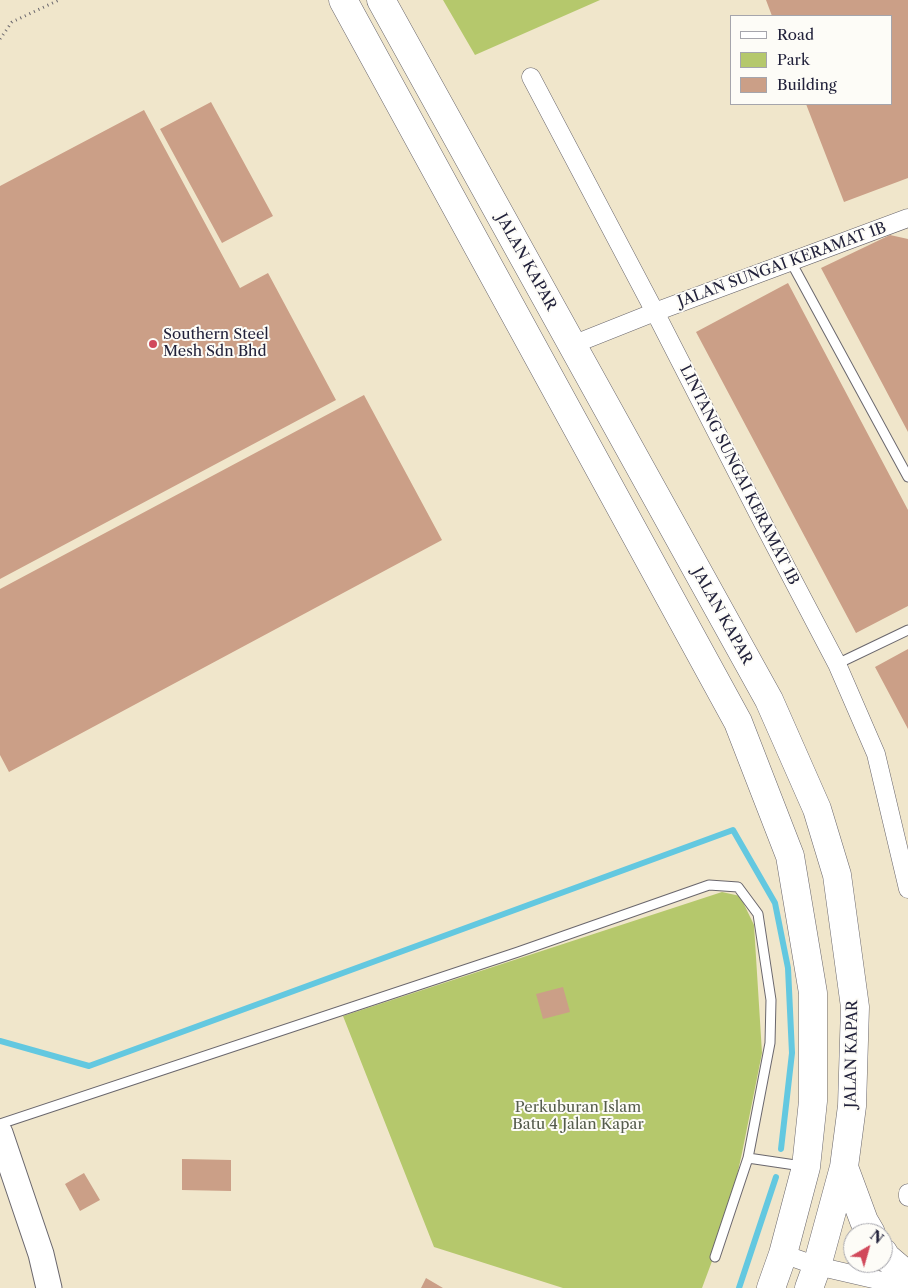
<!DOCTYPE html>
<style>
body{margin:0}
#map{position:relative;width:908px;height:1288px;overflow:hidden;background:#f0e6cb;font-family:"Libre Caslon Text",serif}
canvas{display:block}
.legend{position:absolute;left:730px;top:15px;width:162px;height:90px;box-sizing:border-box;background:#fdfcf7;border:1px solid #a5a5ac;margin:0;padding:6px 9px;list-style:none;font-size:15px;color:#22223b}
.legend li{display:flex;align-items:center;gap:10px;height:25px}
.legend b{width:25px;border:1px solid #a5a5ac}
.north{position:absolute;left:843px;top:1223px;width:50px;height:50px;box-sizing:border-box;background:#fdfcf7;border:1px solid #a5a5ac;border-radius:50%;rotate:38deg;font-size:14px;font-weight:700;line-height:20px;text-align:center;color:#22223b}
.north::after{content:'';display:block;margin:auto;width:18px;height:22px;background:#d1495b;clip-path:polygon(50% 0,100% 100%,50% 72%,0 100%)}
</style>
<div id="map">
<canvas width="908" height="1288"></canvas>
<ul class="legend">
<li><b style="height:6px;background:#fff"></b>Road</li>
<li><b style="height:14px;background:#b5c86c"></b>Park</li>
<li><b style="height:14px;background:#cb9f87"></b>Building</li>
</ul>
<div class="north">N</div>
</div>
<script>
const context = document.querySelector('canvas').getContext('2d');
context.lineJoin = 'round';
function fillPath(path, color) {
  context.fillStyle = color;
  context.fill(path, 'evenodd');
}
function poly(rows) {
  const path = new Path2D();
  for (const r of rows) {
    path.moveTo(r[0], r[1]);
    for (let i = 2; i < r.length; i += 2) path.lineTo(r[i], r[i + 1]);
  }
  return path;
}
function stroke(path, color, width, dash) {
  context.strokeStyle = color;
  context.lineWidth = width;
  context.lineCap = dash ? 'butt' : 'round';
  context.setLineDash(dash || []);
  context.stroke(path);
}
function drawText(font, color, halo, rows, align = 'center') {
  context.font = font + ' "Libre Caslon Text",serif';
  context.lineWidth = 4;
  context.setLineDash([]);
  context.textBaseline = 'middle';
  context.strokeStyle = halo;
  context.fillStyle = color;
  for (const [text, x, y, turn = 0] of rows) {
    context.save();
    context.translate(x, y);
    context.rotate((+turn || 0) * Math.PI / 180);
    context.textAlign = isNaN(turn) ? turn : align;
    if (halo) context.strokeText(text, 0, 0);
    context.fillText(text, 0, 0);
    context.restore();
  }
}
const green = poly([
 [443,0,600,0,475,55],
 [722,892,740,896,754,925,762,1053,742,1153,727,1221,702,1288,563,1288,434,1247,343,1016]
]);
const stream = poly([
 [0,1041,89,1066,733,830,775,903,788,968,792,1053,781,1149],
 [739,1288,776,1177]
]);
const building = poly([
 [766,0,908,0,908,178,844,202,806,104,892,104,892,16,772,16],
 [211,102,273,216,222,243,160,129],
 [144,110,240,288,268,273,336,400,0,579,0,186],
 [890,235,908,239,908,432,821,268],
 [788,283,908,510,908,606,856,633,696,332],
 [364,395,442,540,9,772,0,755,0,589],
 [908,649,908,729,875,667],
 [563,987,570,1012,543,1019,536,994],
 [182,1159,231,1160,231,1191,182,1190],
 [84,1173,100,1200,80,1211,65,1184],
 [426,1278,443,1288,421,1288]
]);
const path = poly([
 [0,39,12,22,59,0]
]);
const lane = poly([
 [791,262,908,477],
 [837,664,908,630],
 [0,1124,518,952,709,885,738,887,758,914,771,1000,770,1043,748,1158,715,1257],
 [748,1158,802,1166]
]);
const street = poly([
 [531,77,655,312,764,525,837,664,876,754,908,889],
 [572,345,655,312,908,218],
 [908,1193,908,1197],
 [783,1254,817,1266,908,1287]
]);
const secondary = poly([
 [0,1133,41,1254,49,1288]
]);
const highway = poly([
 [343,0,738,722,790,856,813,993,813,1101,806,1167,783,1254,771,1288],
 [381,0,769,700,817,809,837,875,855,1007,852,1106,844,1167,817,1266,809,1288],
 [844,1167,864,1221,871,1233],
 [883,1252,886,1257,908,1276]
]);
const markers = [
 [153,344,5,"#d1495b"]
];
const streetNames = [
 ["JALAN KAPAR",526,262,61],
 ["JALAN SUNGAI KERAMAT 1B",782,265,-20],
 ["LINTANG SUNGAI KERAMAT 1B",739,475,63],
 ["JALAN KAPAR",722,616,61],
 ["JALAN KAPAR",852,1054,-89]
];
const poiNames = [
 ["Southern Steel",163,335],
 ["Mesh Sdn Bhd",163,352]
];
const parkNames = [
 ["Perkuburan Islam",578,1108],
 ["Batu 4 Jalan Kapar",578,1125]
];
fillPath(green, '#b5c86c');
stroke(stream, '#63c8e0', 6);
fillPath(building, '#cb9f87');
stroke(lane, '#6a676d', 11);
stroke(street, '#6a676d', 19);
stroke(secondary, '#6a676d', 27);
stroke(highway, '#6a676d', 29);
stroke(path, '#6a676d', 3, [1, 4]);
stroke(lane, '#fff', 9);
stroke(street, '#fff', 18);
stroke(secondary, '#fff', 25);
stroke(highway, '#fff', 28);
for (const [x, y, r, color] of markers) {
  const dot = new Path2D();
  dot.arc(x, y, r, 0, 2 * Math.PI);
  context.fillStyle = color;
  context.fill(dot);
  stroke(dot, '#fdfcf7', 2);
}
drawText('15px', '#22223b', '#fdfcf7', streetNames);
drawText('15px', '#22223b', '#fdfcf7', poiNames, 'left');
drawText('15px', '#555c4c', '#fdfcf7', parkNames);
</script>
